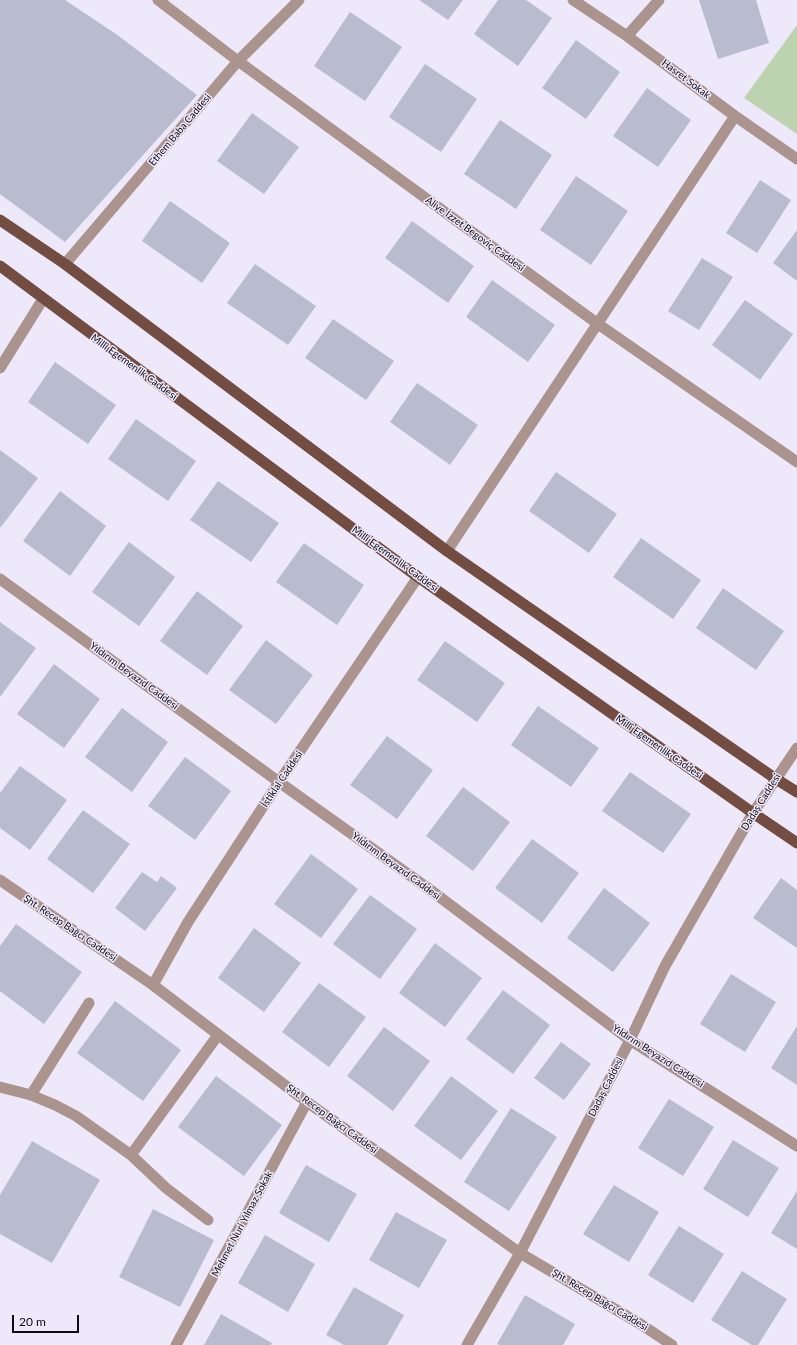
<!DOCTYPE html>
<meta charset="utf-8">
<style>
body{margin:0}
#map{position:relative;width:797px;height:1345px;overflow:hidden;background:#eee8fb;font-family:Lato,sans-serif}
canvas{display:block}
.scale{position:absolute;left:12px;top:1315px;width:67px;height:18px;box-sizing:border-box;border:2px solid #0d0b11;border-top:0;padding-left:5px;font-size:12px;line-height:14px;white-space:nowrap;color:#0d0b11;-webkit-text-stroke:3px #eee8fb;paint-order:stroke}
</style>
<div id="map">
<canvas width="797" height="1345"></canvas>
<div class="scale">20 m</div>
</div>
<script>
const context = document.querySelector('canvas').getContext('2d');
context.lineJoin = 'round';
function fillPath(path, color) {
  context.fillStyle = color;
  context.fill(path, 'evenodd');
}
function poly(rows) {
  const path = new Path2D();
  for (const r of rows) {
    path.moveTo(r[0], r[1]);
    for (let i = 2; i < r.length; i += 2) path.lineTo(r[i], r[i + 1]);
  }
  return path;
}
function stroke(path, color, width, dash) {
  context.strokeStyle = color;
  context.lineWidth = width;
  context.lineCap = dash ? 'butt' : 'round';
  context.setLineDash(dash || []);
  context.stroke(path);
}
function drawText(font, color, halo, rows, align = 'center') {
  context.font = font + ' Lato,sans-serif';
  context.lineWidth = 3;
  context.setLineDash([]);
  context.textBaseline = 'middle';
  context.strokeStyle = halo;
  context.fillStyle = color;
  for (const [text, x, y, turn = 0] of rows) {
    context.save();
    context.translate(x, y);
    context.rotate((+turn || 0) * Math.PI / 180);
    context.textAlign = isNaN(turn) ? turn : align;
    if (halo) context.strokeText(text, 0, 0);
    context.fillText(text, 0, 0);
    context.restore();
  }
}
const green = poly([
 [797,25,797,134,744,98]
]);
const building = poly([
 [0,0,65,0,116,34,197,95,65,242,0,194],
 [419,0,463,0,448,20],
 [498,0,526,0,552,18,518,66,474,34],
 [699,0,756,0,769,43,718,59],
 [350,12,402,47,365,101,314,66],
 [576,40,620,72,586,119,542,88],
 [425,64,477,99,441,152,389,117],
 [647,88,691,120,658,167,613,136],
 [252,113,299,147,264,194,217,161],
 [500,120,552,155,516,209,464,174],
 [576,176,628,211,591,265,540,230],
 [760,180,791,200,757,253,726,233],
 [170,201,230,243,202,283,142,241],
 [412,221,474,266,448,303,385,258],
 [797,230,797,281,773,263],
 [702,258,733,277,699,330,668,311],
 [255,264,316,306,288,345,227,303],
 [492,280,555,325,528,362,466,317],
 [745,300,793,334,760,380,712,345],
 [333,319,394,361,366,400,305,358],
 [55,362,116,405,88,444,28,402],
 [417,383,478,425,450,465,390,422],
 [136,419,196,461,168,501,108,459],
 [0,450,38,478,1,527,0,527],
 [556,472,617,514,589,553,529,511],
 [218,481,279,523,251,562,190,520],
 [60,491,106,526,70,576,23,541],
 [641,538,701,580,673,619,613,577],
 [129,542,175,577,139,626,92,592],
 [304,543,364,585,337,625,276,582],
 [723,588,784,631,756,670,696,628],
 [197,591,243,626,207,675,160,641],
 [0,622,36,648,0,697],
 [266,640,313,675,276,724,229,690],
 [445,641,505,683,477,722,417,680],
 [54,664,100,699,64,748,17,714],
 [538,706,599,748,571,787,511,745],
 [122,708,168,742,132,792,85,757],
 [387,736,433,770,397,819,350,785],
 [185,757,231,791,195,840,148,806],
 [20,766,67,800,30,850,0,828,0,793],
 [630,772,691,814,663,853,602,811],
 [463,787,510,822,473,871,426,836],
 [83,810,130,844,93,893,47,859],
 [532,839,579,873,542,923,495,888],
 [311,854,358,889,321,938,274,904],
 [142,872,157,882,161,876,177,888,145,931,115,908],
 [781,878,797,890,797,948,753,918],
 [604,888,650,923,613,972,567,938],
 [370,895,417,929,380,979,333,944],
 [16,924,82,972,44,1024,0,991,0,946],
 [254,928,301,963,264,1012,218,978],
 [435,943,482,978,445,1027,399,993],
 [731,974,776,1002,745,1052,700,1024],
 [319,983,366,1017,329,1067,282,1032],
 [503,990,550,1025,513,1074,466,1039],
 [115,1001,181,1050,143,1101,77,1053],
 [797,1026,797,1085,771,1068],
 [384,1027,430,1061,393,1111,347,1076],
 [561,1042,591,1064,564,1100,534,1078],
 [216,1076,282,1125,244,1176,178,1127],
 [451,1076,498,1111,461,1160,414,1126],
 [669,1099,714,1127,683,1176,638,1148],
 [511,1108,557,1137,509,1211,464,1182],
 [733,1140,779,1168,748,1217,703,1189],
 [32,1141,100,1180,52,1263,0,1234,0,1195],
 [306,1165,357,1194,329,1242,279,1213],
 [614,1185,659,1212,629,1262,583,1234],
 [797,1191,797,1249,771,1233],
 [153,1209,214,1240,180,1307,119,1277],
 [396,1212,447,1240,419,1288,369,1260],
 [679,1226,724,1254,693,1303,648,1275],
 [265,1235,315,1264,288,1312,238,1283],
 [742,1271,787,1299,758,1345,752,1345,711,1320],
 [354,1287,404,1315,387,1345,344,1345,326,1335],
 [525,1295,575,1324,563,1345,500,1345,497,1344],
 [221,1314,272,1343,271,1345,204,1345]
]);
const service = poly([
 [0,1087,31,1095,55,1105,76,1116,131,1155,166,1188,208,1220],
 [31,1095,89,1003],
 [131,1155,218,1035]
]);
const minor = poly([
 [573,0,627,36,735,116,797,159],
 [627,36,659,0],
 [447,551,735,116],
 [153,985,188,922,279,782,418,577],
 [176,1345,307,1102]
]);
const tertiary = poly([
 [158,0,238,61,598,324,797,462],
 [65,264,238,61,299,0],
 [0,368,43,299],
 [0,579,279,782,429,889,630,1040,797,1146],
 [0,880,153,985,307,1102,520,1253,642,1325,672,1345],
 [467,1345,520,1253,630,1040,665,966,753,813,797,748]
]);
const primary = poly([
 [0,220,65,264,447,551,776,779,797,792],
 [0,266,418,577,753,813,797,843]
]);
const streetNames = [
 ["Hasret Sokak",686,79,37],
 ["Ethem Baba Caddesi",180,130,-50],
 ["Aliye İzzet Begoviç Caddesi",475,234,36],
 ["Millî Egemenlik Caddesi",134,367,36],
 ["Millî Egemenlik Caddesi",395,559,36],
 ["Yıldırım Beyazıd Caddesi",134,676,36],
 ["Millî Egemenlik Caddesi",659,747,35],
 ["İstiklal Caddesi",282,779,-56],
 ["Dadaş Caddesi",761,802,-58],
 ["Yıldırım Beyazıd Caddesi",396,866,36],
 ["Şht. Recep Bağcı Caddesi",70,928,34],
 ["Yıldırım Beyazıd Caddesi",658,1056,33],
 ["Dadaş Caddesi",606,1087,-63],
 ["Şht. Recep Bağcı Caddesi",332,1119,36],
 ["Mehmet Nuri Yılmaz Sokak",242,1224,-62],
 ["Şht. Recep Bağcı Caddesi",600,1300,31]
];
fillPath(green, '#bdd3b0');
fillPath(building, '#b9bbce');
stroke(service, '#ab948e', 11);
stroke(minor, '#ab948e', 11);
stroke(tertiary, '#ab948e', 11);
stroke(primary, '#734c42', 11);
drawText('10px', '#0d0b11', '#eee8fb', streetNames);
</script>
